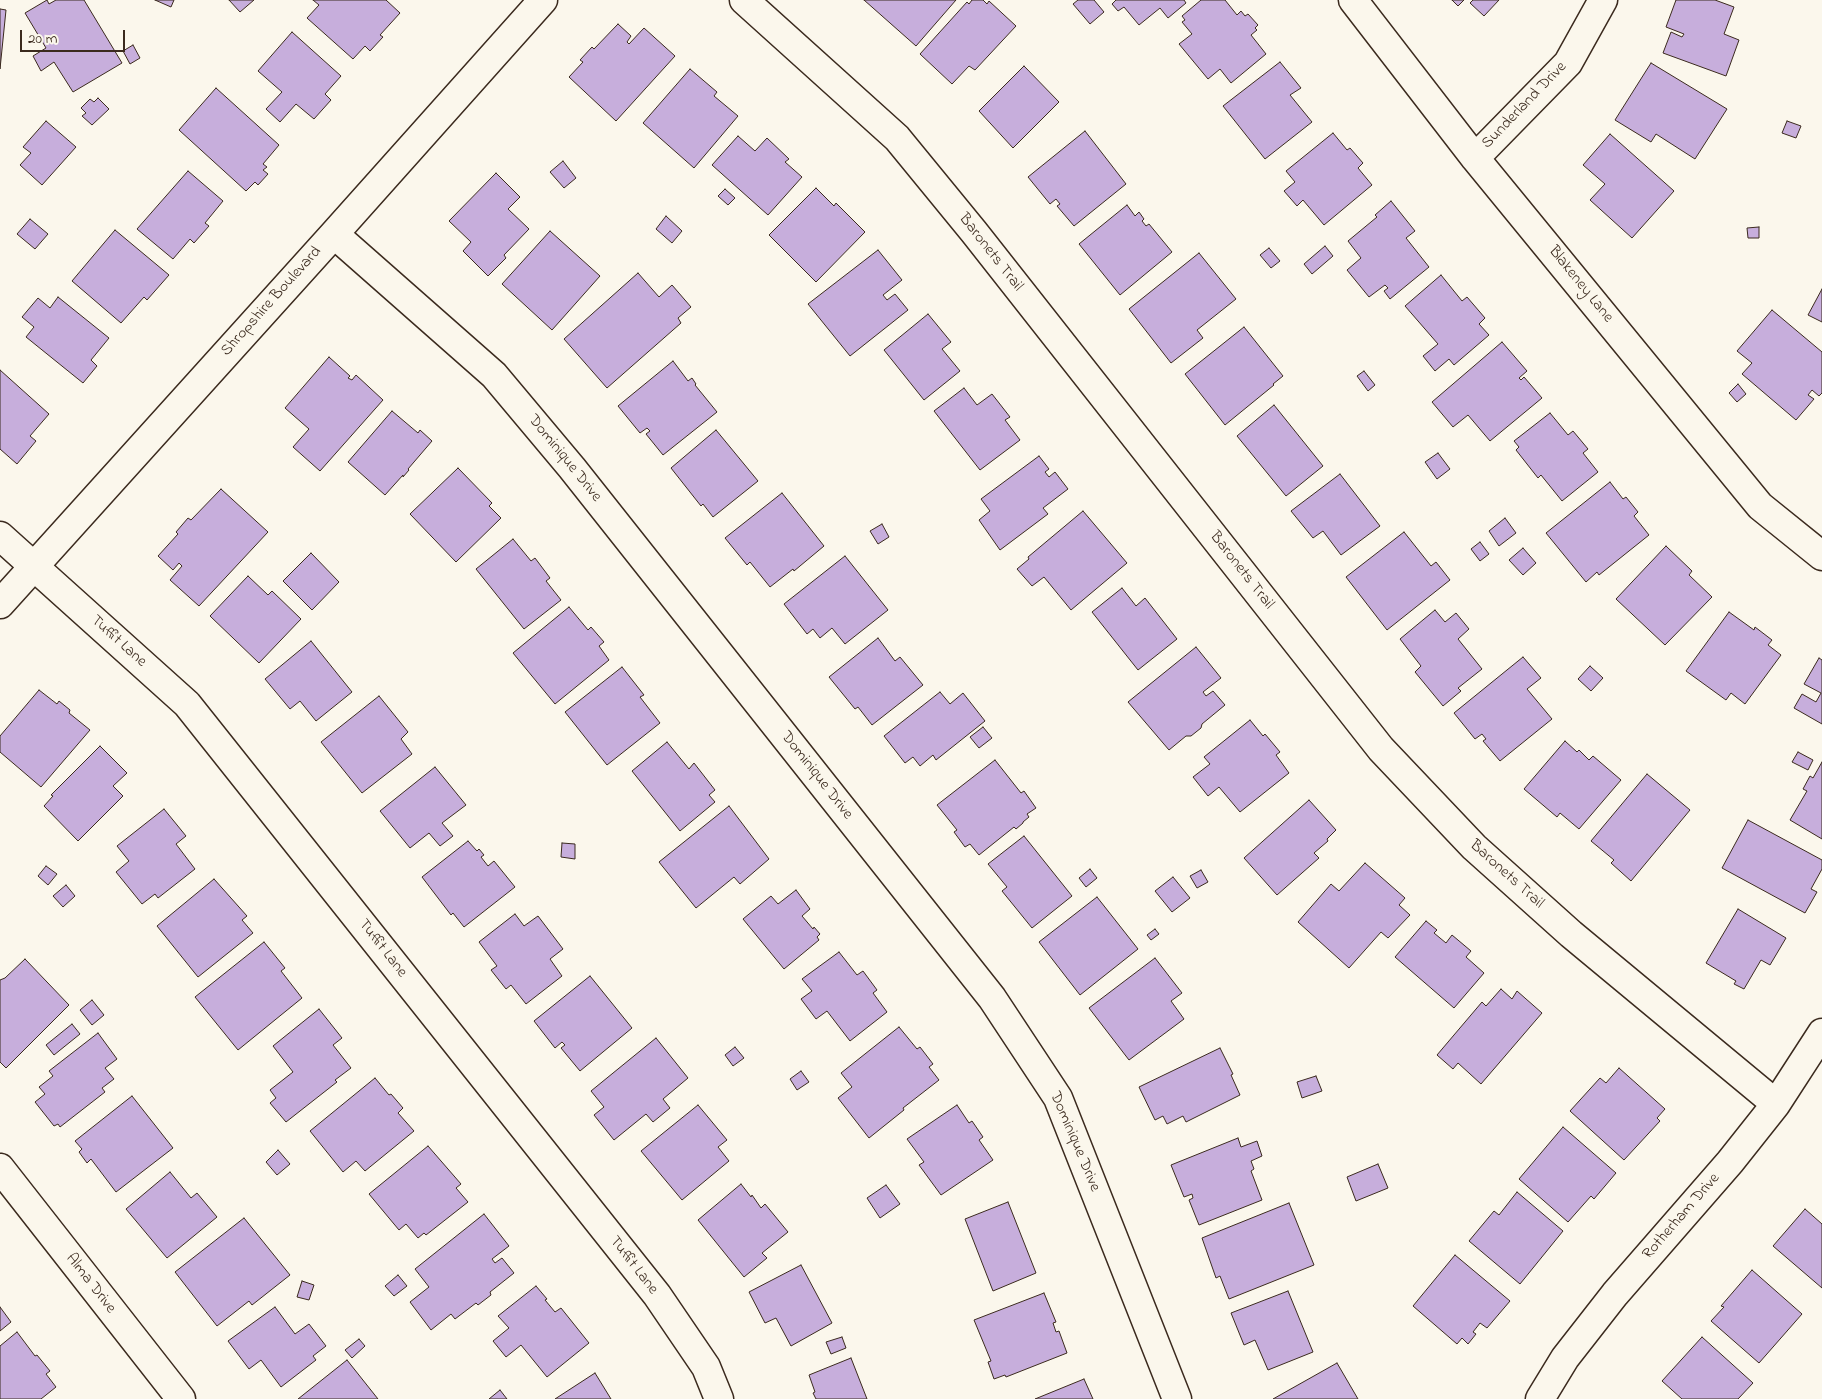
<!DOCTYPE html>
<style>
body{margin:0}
#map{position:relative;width:1822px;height:1399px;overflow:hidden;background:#fbf7ec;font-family:"Indie Flower",sans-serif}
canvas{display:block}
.scale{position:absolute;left:20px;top:30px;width:105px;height:22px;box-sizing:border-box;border:2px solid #3b2a1e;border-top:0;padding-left:6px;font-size:15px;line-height:18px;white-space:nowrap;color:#3b2a1e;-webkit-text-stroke:4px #fbf7ec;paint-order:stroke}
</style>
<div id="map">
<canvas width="1822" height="1399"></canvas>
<div class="scale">20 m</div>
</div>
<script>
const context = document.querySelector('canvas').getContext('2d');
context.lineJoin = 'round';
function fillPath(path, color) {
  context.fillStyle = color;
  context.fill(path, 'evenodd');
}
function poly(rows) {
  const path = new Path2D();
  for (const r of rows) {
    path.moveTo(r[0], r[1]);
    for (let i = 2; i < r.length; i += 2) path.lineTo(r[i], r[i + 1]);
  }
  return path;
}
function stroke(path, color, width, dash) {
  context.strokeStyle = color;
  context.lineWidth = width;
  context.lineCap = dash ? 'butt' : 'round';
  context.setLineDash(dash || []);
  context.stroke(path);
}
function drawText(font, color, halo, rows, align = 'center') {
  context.font = font + ' "Indie Flower",sans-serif';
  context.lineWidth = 4;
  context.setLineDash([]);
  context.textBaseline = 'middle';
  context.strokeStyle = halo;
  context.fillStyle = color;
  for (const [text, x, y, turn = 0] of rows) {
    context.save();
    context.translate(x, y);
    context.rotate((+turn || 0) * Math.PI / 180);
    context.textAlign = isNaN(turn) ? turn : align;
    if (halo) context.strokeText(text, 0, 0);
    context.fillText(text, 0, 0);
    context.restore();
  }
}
const building = poly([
 [47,0,49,4,56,0,84,0,122,63,73,92,54,62,41,71,33,56,46,48,25,13,47,0],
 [155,0,174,0,171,7,155,0],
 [229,0,254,0,240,12,229,0],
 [313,0,386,0,400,13,380,35,383,37,370,51,365,46,353,59,307,18,319,5,313,0],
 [864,0,956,0,916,46,864,0],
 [972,0,983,0,987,4,989,1,1016,26,975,70,969,66,952,84,920,54,967,2,969,4,972,0],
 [1078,0,1094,0,1104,12,1090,24,1073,4,1078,0],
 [1116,0,1184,0,1186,3,1168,18,1160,8,1139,25,1124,7,1118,11,1112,4,1116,0],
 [1201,0,1225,0,1237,15,1241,11,1245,16,1248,14,1258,25,1255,28,1257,30,1251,35,1266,54,1231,83,1220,69,1208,79,1179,44,1192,34,1182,22,1185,20,1182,16,1201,0],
 [1452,0,1464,0,1458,6,1452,0],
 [1473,0,1499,0,1484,16,1470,3,1473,0],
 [1676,0,1715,0,1734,7,1724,34,1739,40,1726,76,1663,53,1671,32,1682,37,1684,34,1666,27,1676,0],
 [0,9,6,10,0,69,0,9],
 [618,24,631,36,627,42,629,44,644,28,675,56,616,121,569,77,583,62,580,60,592,47,594,49,618,24],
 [292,32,341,76,325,94,331,100,314,119,296,104,280,122,266,109,282,92,258,71,292,32],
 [133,45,140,58,130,64,123,51,133,45],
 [1280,62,1301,88,1290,95,1312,122,1265,159,1223,106,1280,62],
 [1651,63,1727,109,1695,159,1656,134,1651,142,1615,120,1651,63],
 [1024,66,1059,102,1013,148,979,111,1024,66],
 [690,69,717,92,714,96,738,116,694,168,643,123,690,69],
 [216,88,279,145,263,164,267,167,263,170,268,174,258,185,255,182,246,191,179,130,216,88],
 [98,98,109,109,92,125,82,116,86,113,81,108,90,99,94,102,98,98],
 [46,121,76,147,42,185,20,165,31,153,23,147,46,121],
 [1787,121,1801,126,1796,138,1782,133,1787,121],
 [1085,131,1126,184,1074,226,1057,206,1060,204,1056,199,1050,204,1028,177,1085,131],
 [1333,133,1347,150,1350,148,1363,163,1358,168,1372,185,1324,225,1303,200,1297,206,1284,191,1295,182,1286,171,1333,133],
 [1610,134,1674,191,1632,238,1590,200,1605,184,1583,165,1610,134],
 [738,136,755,151,767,138,789,159,785,162,802,177,768,215,712,165,738,136],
 [563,161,576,178,564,188,550,172,563,161],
 [188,171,223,201,205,223,209,226,194,243,190,239,173,259,137,229,188,171],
 [496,173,520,197,508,209,529,229,504,255,506,258,488,276,463,251,471,242,449,221,496,173],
 [816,188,834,206,836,203,865,232,816,282,769,235,816,188],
 [725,189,735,198,728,205,718,196,725,189],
 [1391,201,1415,231,1406,238,1429,267,1390,299,1384,291,1388,288,1385,285,1369,297,1347,270,1361,258,1348,241,1377,217,1375,215,1391,201],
 [1127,205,1135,216,1139,212,1144,219,1142,221,1146,226,1149,224,1172,252,1120,295,1079,244,1127,205],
 [666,216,682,231,672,243,656,229,666,216],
 [30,219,48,234,35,249,17,234,30,219],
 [1759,227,1759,238,1748,238,1747,228,1759,227],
 [115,230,169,275,147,300,144,297,121,323,72,281,115,230],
 [550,231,600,276,552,330,502,284,550,231],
 [1325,246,1333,256,1312,274,1304,264,1325,246],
 [1269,248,1280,261,1271,268,1260,255,1269,248],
 [878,250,902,280,883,295,887,300,895,294,908,310,850,356,808,304,878,250],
 [1199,253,1236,299,1197,330,1203,338,1171,363,1129,309,1199,253],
 [638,273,659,297,672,285,691,307,678,318,681,323,607,388,564,339,638,273],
 [1441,275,1462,301,1467,297,1485,318,1479,324,1489,335,1454,365,1449,359,1435,371,1423,356,1438,344,1405,306,1441,275],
 [1822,289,1822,322,1808,315,1822,289],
 [58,297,109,338,91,360,97,366,83,383,26,337,34,327,22,317,38,298,50,308,58,297],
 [1772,310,1822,352,1822,393,1819,396,1812,390,1808,395,1814,399,1796,420,1742,374,1752,363,1737,351,1772,310],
 [928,314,951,342,942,349,960,371,924,400,884,350,928,314],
 [1244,327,1283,376,1273,384,1274,385,1225,425,1185,374,1244,327],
 [1502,342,1527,371,1519,378,1521,380,1524,377,1542,398,1490,441,1468,415,1453,427,1432,402,1502,342],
 [329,357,350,376,348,378,352,380,356,375,383,400,320,471,293,447,309,429,285,408,329,357],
 [673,361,688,381,692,378,696,384,695,385,717,412,663,455,646,434,650,431,647,428,640,433,618,406,673,361],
 [0,370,49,414,30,436,36,441,17,464,0,449,0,370],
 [1364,371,1375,385,1368,391,1357,376,1364,371],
 [1738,384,1746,394,1737,402,1729,393,1738,384],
 [964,388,977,405,992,394,1010,417,1005,420,1020,440,980,470,934,411,964,388],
 [1274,405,1323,466,1286,496,1237,436,1274,405],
 [392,411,418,433,420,430,432,441,408,469,409,470,403,477,403,475,385,495,348,462,392,411],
 [1550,413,1568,435,1573,431,1588,449,1583,453,1598,472,1562,501,1541,475,1538,478,1516,450,1519,447,1514,441,1550,413],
 [716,430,758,481,713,517,703,504,701,506,671,468,716,430],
 [1438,453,1450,469,1437,479,1425,462,1438,453],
 [1039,456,1049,469,1045,472,1049,477,1055,472,1068,489,1043,508,1048,514,1000,550,979,520,990,511,981,499,1039,456],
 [458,468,492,503,489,506,501,518,456,562,410,514,458,468],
 [1340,474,1380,526,1341,555,1323,531,1313,538,1291,511,1340,474],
 [1610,482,1623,499,1626,497,1638,512,1634,516,1649,535,1599,575,1597,572,1586,582,1546,533,1610,482],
 [221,489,268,532,199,606,170,580,182,566,179,563,173,570,158,556,178,534,176,532,188,518,191,520,221,489],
 [782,493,824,546,794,571,793,569,770,587,750,562,747,565,725,538,782,493],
 [1083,511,1127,563,1071,610,1044,577,1032,586,1017,569,1029,559,1028,557,1083,511],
 [1505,518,1516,533,1499,546,1489,531,1505,518],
 [882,524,889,537,878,544,870,531,882,524],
 [1404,532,1431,566,1436,562,1450,580,1387,630,1346,577,1404,532],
 [513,539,531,561,535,558,550,578,546,581,561,600,524,629,476,569,513,539],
 [1480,542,1489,554,1480,561,1471,549,1480,542],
 [1666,546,1692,571,1689,575,1712,597,1665,645,1616,599,1666,546],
 [1523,548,1536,563,1523,575,1509,560,1523,548],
 [311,553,339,582,312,610,283,581,311,553],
 [845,556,888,610,845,644,832,628,820,638,813,629,807,634,784,604,845,556],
 [248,576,268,595,272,591,301,619,259,663,210,616,248,576],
 [1122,588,1136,606,1145,598,1177,639,1138,670,1092,612,1122,588],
 [569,607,588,630,591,627,604,642,599,646,609,660,555,704,513,653,569,607],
 [1435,610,1445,622,1456,613,1469,629,1458,639,1482,669,1458,688,1461,691,1443,706,1415,672,1421,666,1400,639,1435,610],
 [1729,612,1754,630,1755,627,1772,640,1768,645,1781,655,1745,704,1731,693,1726,700,1686,671,1729,612],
 [878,638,895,661,900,657,923,685,872,725,858,707,855,709,829,677,878,638],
 [311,641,352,692,316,721,300,701,290,709,265,679,311,641],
 [1196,647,1221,678,1203,692,1206,696,1213,691,1225,705,1202,724,1201,728,1191,736,1186,736,1169,750,1128,702,1196,647],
 [1523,657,1541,678,1527,689,1552,719,1500,761,1483,741,1486,739,1482,734,1475,739,1454,713,1523,657],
 [1819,658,1822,660,1822,724,1794,708,1802,694,1816,702,1821,693,1804,684,1819,658],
 [1590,666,1603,678,1591,691,1578,679,1590,666],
 [622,667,644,695,640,697,660,723,607,765,565,712,622,667],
 [39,690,57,704,59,701,70,710,69,713,90,730,41,787,0,752,0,736,39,690],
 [940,692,950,704,963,693,985,721,936,760,933,755,920,766,913,757,905,763,884,736,940,692],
 [379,696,408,732,401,739,412,754,362,793,321,742,379,696],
 [1250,720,1263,736,1265,734,1280,752,1276,755,1289,773,1240,812,1219,787,1208,796,1193,777,1210,764,1204,757,1250,720],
 [983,727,992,738,979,748,970,737,983,727],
 [1565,741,1577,752,1579,750,1589,760,1593,756,1621,780,1579,829,1560,813,1557,817,1524,789,1565,741],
 [667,742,689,769,694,763,715,790,709,795,715,802,680,831,632,771,667,742],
 [100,746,127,773,113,786,123,796,78,841,44,806,53,796,51,795,100,746],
 [1798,752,1813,760,1808,770,1792,762,1798,752],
 [995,760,1021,793,1024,791,1036,808,1027,814,1029,817,1023,822,1023,823,1016,829,1014,827,979,855,970,844,965,847,954,832,957,830,937,805,995,760],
 [1822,762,1822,839,1790,820,1807,791,1803,789,1810,776,1813,778,1822,762],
 [435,767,466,805,442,823,453,836,440,846,429,833,410,848,380,811,435,767],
 [1647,774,1690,810,1631,881,1611,863,1614,860,1591,841,1647,774],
 [1309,800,1336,830,1327,839,1328,841,1314,853,1319,858,1277,895,1244,858,1309,800],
 [729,806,769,859,740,884,734,877,696,908,659,862,729,806],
 [164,809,186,836,176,844,195,869,158,898,155,894,142,904,116,872,129,861,117,846,164,809],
 [1748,820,1822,860,1822,869,1811,889,1817,892,1805,913,1722,868,1748,820],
 [1024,836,1072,896,1032,928,1002,891,1007,887,988,864,1024,836],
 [468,841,477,851,479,849,484,855,481,857,488,866,494,861,515,887,464,927,453,913,451,915,422,877,468,841],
 [562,843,575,844,575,859,561,857,562,843],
 [1365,863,1405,898,1399,905,1410,915,1388,938,1381,932,1349,968,1298,922,1331,884,1339,891,1365,863],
 [46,866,57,874,48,885,38,876,46,866],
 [1090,869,1097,878,1086,887,1079,878,1090,869],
 [1201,870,1208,882,1197,888,1190,876,1201,870],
 [1173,877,1190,898,1172,912,1155,891,1173,877],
 [214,879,247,916,242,920,253,933,198,977,157,926,214,879],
 [66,885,75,896,63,907,53,896,66,885],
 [796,890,810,909,802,916,813,929,814,927,820,934,817,937,819,940,784,969,743,919,771,896,778,904,796,890],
 [1097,897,1138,949,1080,995,1039,942,1097,897],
 [1738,909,1786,938,1770,965,1761,960,1744,989,1734,984,1736,981,1706,963,1738,909],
 [515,914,524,926,538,916,563,949,550,959,562,976,526,1004,511,985,506,989,491,970,497,966,479,942,515,914],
 [1426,921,1437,930,1434,933,1446,943,1452,935,1471,951,1466,957,1484,973,1454,1008,1395,957,1426,921],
 [1155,929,1159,934,1151,940,1147,935,1155,929],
 [264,942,285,968,281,971,302,998,238,1050,195,997,264,942],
 [839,952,857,975,863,971,877,990,873,993,887,1012,850,1041,827,1011,816,1019,801,999,812,991,802,979,839,952],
 [1155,958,1182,993,1171,1001,1184,1019,1129,1060,1089,1008,1155,958],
 [25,959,69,1005,6,1068,0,1062,0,980,5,978,25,959],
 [590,976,632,1028,580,1071,561,1048,565,1045,562,1042,555,1048,534,1021,590,976],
 [1501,989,1512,999,1517,991,1542,1013,1481,1084,1458,1063,1453,1069,1437,1055,1482,1002,1486,1006,1501,989],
 [92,1000,104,1015,92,1025,80,1010,92,1000],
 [319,1009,342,1038,333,1045,351,1068,335,1080,337,1082,286,1122,270,1103,276,1098,270,1090,293,1072,273,1046,319,1009],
 [72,1024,80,1034,54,1055,46,1045,72,1024],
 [899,1027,917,1049,920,1047,933,1064,929,1067,939,1080,903,1108,904,1110,869,1138,838,1098,852,1087,841,1073,899,1027],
 [98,1033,117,1059,105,1068,114,1079,102,1088,105,1092,60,1127,58,1124,54,1126,35,1102,45,1094,39,1087,53,1076,49,1071,98,1033],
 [656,1038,688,1078,663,1099,670,1108,653,1122,646,1114,614,1140,594,1115,604,1107,591,1091,656,1038],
 [735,1047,744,1058,733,1066,725,1055,735,1047],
 [1220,1048,1233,1074,1231,1075,1240,1095,1186,1122,1183,1116,1167,1124,1163,1116,1155,1120,1139,1087,1220,1048],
 [1619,1068,1665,1109,1657,1118,1660,1121,1624,1160,1570,1111,1600,1078,1606,1083,1619,1068],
 [801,1071,809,1082,797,1090,790,1079,801,1071],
 [1316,1076,1322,1091,1302,1098,1297,1082,1316,1076],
 [375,1078,389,1095,391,1094,403,1108,398,1113,414,1131,365,1171,356,1161,343,1172,310,1131,375,1078],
 [132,1096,173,1148,116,1192,91,1159,87,1163,79,1152,82,1149,75,1141,132,1096],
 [698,1105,727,1140,718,1147,729,1161,682,1200,641,1151,698,1105],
 [957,1105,969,1123,972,1121,983,1137,979,1140,993,1160,941,1195,919,1165,924,1162,907,1139,957,1105],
 [1563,1127,1616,1173,1594,1199,1591,1196,1568,1222,1519,1179,1563,1127],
 [1238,1138,1241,1147,1257,1141,1262,1156,1251,1161,1254,1169,1251,1171,1262,1200,1199,1225,1189,1200,1193,1198,1192,1194,1184,1197,1171,1165,1238,1138],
 [428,1146,461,1184,456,1188,468,1202,426,1235,424,1233,418,1238,406,1224,399,1230,369,1194,428,1146],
 [278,1150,290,1164,277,1175,266,1162,278,1150],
 [1378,1164,1388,1188,1356,1201,1347,1177,1378,1164],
 [170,1172,191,1198,197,1193,217,1217,167,1258,126,1209,170,1172],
 [741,1184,751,1197,752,1195,761,1208,765,1204,788,1232,762,1253,767,1258,744,1277,698,1220,741,1184],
 [886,1185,900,1204,880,1218,867,1198,886,1185],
 [1517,1192,1563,1231,1520,1284,1469,1241,1494,1211,1499,1215,1517,1192],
 [1008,1202,1036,1273,993,1291,965,1219,1008,1202],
 [1289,1203,1314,1265,1229,1299,1220,1276,1216,1278,1202,1238,1289,1203],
 [1805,1209,1822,1224,1822,1288,1773,1246,1805,1209],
 [484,1214,509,1246,492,1259,495,1263,502,1258,514,1273,490,1292,491,1295,478,1305,476,1303,455,1319,451,1314,431,1330,410,1302,429,1287,415,1269,484,1214],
 [244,1218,290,1275,252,1305,249,1301,217,1326,175,1272,244,1218],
 [1455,1255,1510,1301,1487,1328,1480,1323,1473,1332,1476,1334,1468,1344,1462,1338,1457,1344,1413,1306,1455,1255],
 [801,1265,832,1323,791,1346,776,1318,765,1323,749,1292,801,1265],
 [1752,1270,1802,1314,1759,1363,1711,1321,1724,1307,1721,1306,1752,1270],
 [398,1275,407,1286,394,1296,385,1286,398,1275],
 [302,1281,314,1285,309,1300,297,1297,302,1281],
 [536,1286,547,1299,545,1300,555,1312,561,1308,589,1343,547,1377,521,1345,506,1357,493,1341,509,1328,498,1316,536,1286],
 [1288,1291,1313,1352,1268,1370,1255,1340,1244,1345,1231,1313,1288,1291],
 [1044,1293,1056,1322,1053,1323,1056,1332,1059,1331,1067,1353,1006,1377,1005,1375,994,1379,988,1362,991,1361,974,1320,1044,1293],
 [0,1307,11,1322,0,1331,0,1307],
 [275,1307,295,1334,309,1324,326,1346,313,1356,316,1360,281,1387,261,1360,249,1369,228,1341,275,1307],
 [17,1332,35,1356,37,1355,50,1371,46,1374,56,1387,41,1399,0,1399,0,1346,17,1332],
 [842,1337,846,1348,831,1354,826,1342,842,1337],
 [1702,1337,1753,1383,1738,1399,1682,1399,1662,1381,1702,1337],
 [359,1339,365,1346,352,1358,345,1350,359,1339],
 [851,1358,867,1399,816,1399,813,1393,815,1392,809,1375,851,1358],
 [347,1360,378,1399,298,1399,347,1360],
 [1337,1363,1358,1399,1273,1399,1337,1363],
 [595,1373,611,1399,555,1399,595,1373],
 [1084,1379,1093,1399,1035,1399,1084,1379],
 [500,1390,507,1399,489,1399,500,1390]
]);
const minor = poly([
 [744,0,897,138,974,232,1381,749,1474,847,1571,934,1776,1104],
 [1353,0,1475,158,1760,506,1822,556],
 [1475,158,1568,63,1603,0],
 [334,234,494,375,572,468,992,998,1058,1098,1177,1399],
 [0,536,187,704,657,1295,706,1367,719,1399],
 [0,604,334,234,543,0],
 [0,1168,181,1399],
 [1540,1399,1565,1358,1615,1294,1730,1162,1776,1104,1822,1033]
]);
const streetNames = [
 ["Sunderland Drive",1525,106,-46],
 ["Baronets Trail",990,253,52],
 ["Blakeney Lane",1580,285,51],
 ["Shropshire Boulevard",272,302,-48],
 ["Dominique Drive",564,459,51],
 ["Baronets Trail",1241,571,52],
 ["Tuffit Lane",118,642,42],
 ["Dominique Drive",816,776,52],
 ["Baronets Trail",1506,875,42],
 ["Tuffit Lane",382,949,52],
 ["Dominique Drive",1074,1142,67],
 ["Rotherham Drive",1682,1217,-49],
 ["Tuffit Lane",633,1266,52],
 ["Alma Drive",90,1284,52]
];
fillPath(building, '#c7aedc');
stroke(building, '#3b2a1e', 1);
stroke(minor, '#3b2a1e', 31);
stroke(minor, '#fbf7ec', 28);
drawText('16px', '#3b2a1e', '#fbf7ec', streetNames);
</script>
